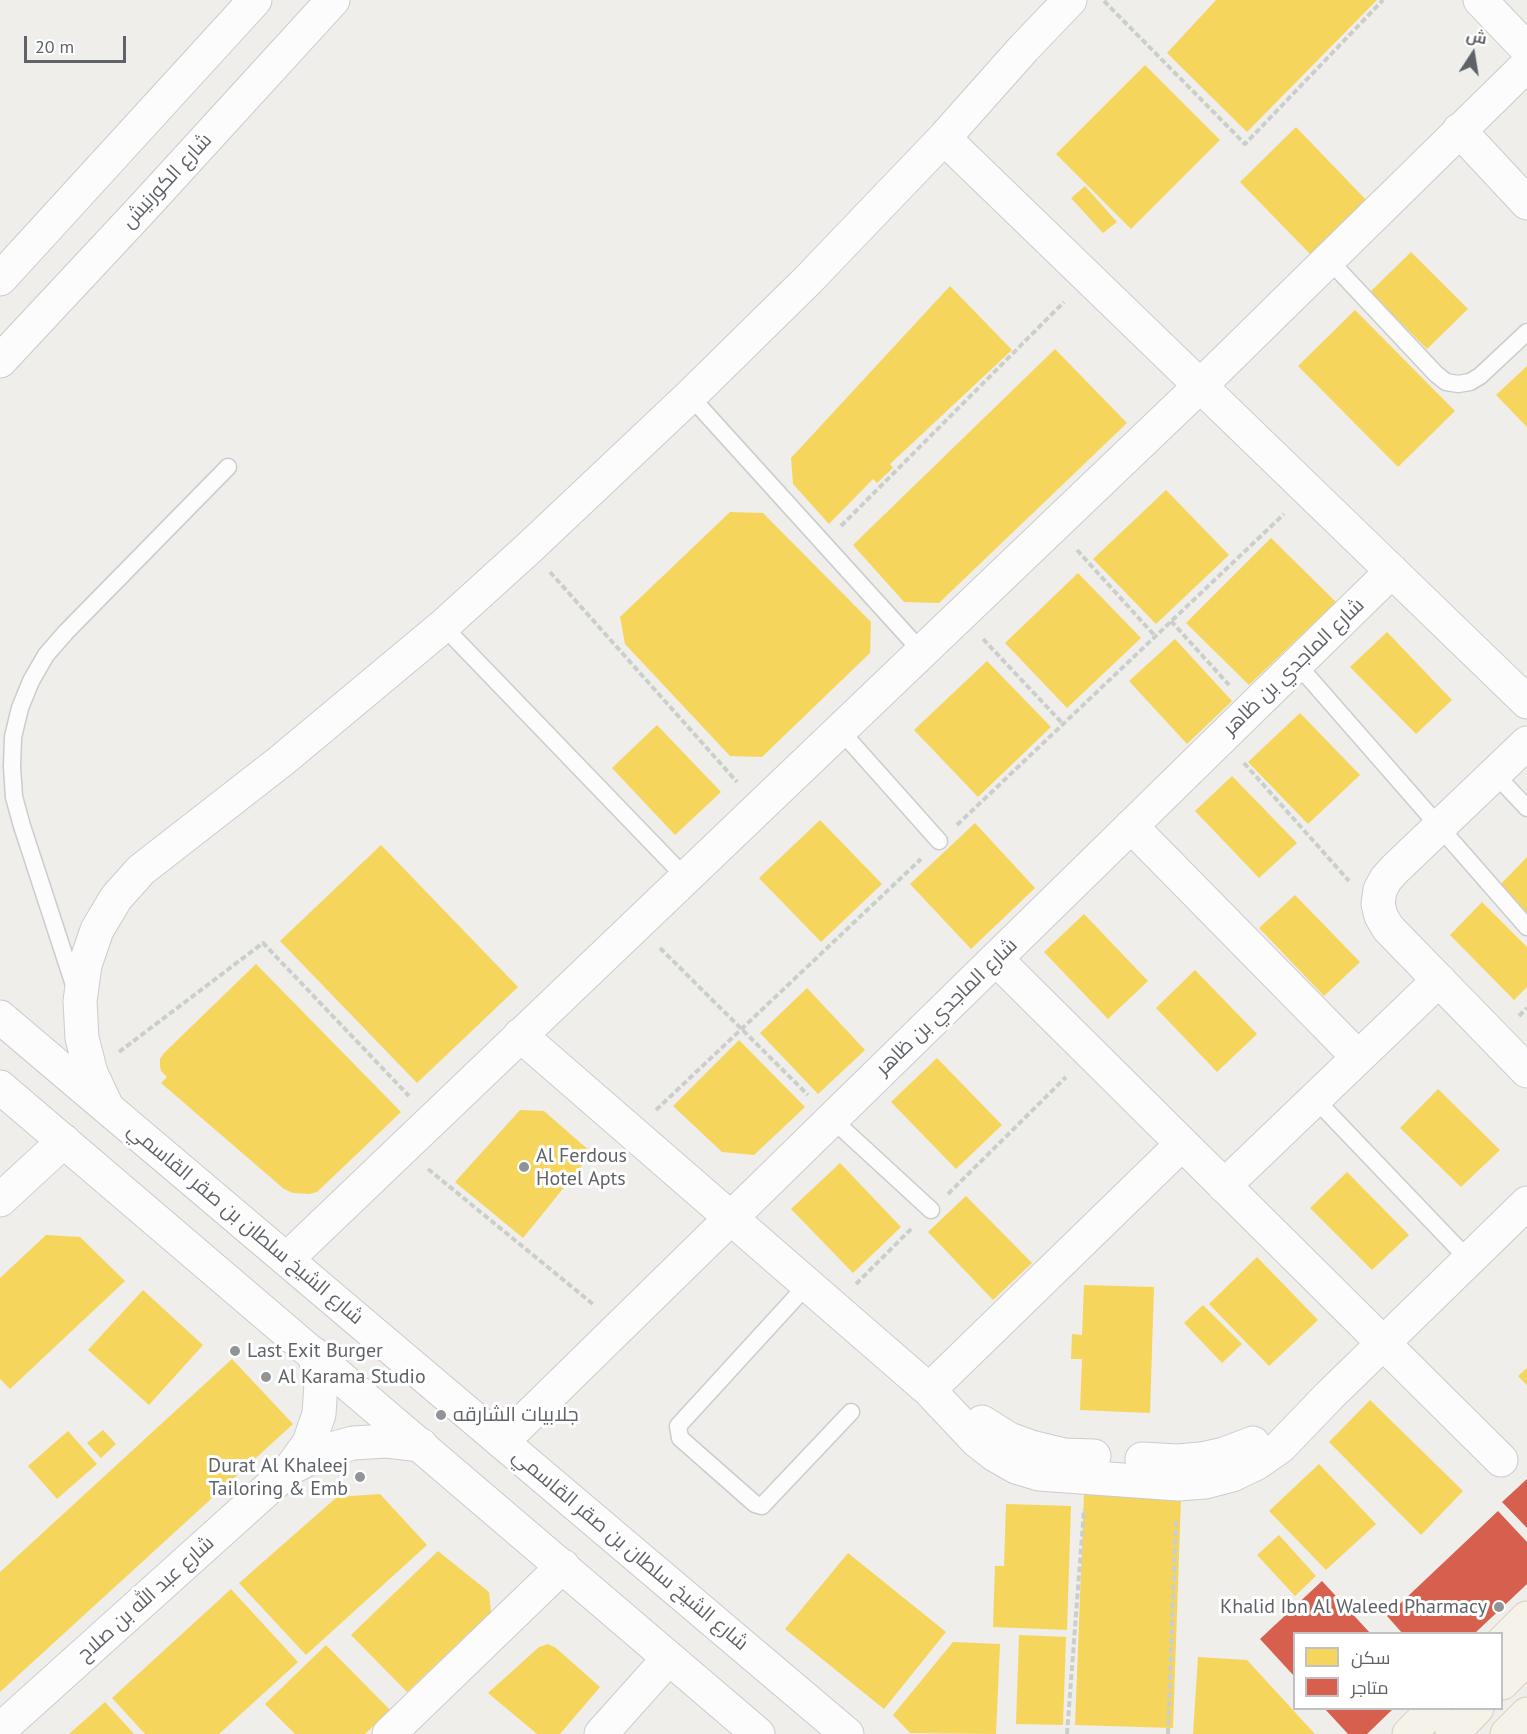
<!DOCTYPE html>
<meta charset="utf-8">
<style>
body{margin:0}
#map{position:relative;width:1527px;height:1734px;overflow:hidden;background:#efeeea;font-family:"PT Sans",Cairo,sans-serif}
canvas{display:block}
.legend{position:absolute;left:1293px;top:1632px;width:210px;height:78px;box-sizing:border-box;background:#fff;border:2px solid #bfc1c3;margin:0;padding:8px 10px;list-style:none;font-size:18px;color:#5f6368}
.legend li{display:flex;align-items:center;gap:12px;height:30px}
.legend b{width:30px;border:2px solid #bfc1c3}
.north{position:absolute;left:1443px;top:24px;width:60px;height:60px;-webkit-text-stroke:4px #fff;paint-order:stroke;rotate:12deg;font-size:16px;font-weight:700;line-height:24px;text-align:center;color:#5f6368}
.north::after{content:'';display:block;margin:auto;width:21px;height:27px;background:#5f6368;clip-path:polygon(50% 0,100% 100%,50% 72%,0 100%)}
.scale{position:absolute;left:24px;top:36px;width:102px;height:27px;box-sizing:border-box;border:3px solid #5f6368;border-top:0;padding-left:8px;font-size:18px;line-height:21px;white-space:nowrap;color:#5f6368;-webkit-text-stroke:4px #fff;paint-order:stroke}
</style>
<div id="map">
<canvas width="1527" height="1734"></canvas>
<ul class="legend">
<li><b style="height:16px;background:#f6d55c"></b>سكن</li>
<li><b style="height:16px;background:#d6604d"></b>متاجر</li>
</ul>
<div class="north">ش</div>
<div class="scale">20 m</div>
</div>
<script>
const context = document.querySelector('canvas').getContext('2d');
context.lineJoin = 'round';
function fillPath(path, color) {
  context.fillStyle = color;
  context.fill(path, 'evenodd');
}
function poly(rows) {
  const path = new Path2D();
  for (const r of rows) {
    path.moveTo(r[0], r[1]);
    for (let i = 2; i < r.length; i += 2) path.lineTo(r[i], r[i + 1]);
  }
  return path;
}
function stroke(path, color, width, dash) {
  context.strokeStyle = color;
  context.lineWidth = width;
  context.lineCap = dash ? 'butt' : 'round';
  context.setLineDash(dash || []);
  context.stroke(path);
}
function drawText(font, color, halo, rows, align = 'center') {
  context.font = font + ' "PT Sans",Cairo,sans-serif';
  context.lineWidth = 6;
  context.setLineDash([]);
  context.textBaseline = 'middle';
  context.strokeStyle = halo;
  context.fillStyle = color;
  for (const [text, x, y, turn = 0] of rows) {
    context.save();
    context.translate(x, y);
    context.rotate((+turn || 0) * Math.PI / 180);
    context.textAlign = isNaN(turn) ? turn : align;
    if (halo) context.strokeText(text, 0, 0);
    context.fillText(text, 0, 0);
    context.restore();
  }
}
const homes = poly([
 [1216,0,1377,0,1247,132,1167,53],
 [1145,65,1220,140,1131,229,1056,154],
 [1296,127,1367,201,1311,255,1240,182],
 [1085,186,1117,222,1103,233,1071,198],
 [1411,252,1468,309,1427,349,1370,292],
 [950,286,1012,350,890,464,893,468,877,483,873,479,829,524,793,484,791,458],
 [1355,310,1455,411,1398,467,1298,366],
 [1055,349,1127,423,939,603,904,602,853,545],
 [1527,366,1527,427,1496,395],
 [1166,490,1229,555,1156,624,1093,559],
 [730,512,763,513,871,622,870,653,762,757,730,756,625,644,620,617],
 [1271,538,1336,602,1249,685,1186,623],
 [1078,573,1141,638,1067,708,1005,643],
 [1387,632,1452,700,1416,734,1350,667],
 [1175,639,1232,701,1187,744,1129,681],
 [987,661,1051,727,978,797,914,730],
 [1300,713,1360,775,1308,824,1248,762],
 [657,725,721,792,675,835,612,768],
 [1232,776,1297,843,1259,878,1195,811],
 [820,820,882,884,821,942,759,878],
 [975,823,1035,888,971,949,910,884],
 [381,845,518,987,417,1083,280,941],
 [1527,857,1527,918,1497,888],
 [1295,895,1360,962,1324,996,1259,928],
 [1482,902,1527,947,1527,987,1514,1000,1450,935],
 [1084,914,1148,981,1108,1019,1044,952],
 [256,964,401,1112,317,1192,309,1194,293,1193,284,1189,161,1083,167,1077,161,1071,160,1066,160,1059,164,1053],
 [1195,970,1257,1034,1217,1072,1156,1008],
 [807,988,865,1050,818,1094,760,1033],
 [739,1040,805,1107,754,1155,722,1152,673,1106],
 [937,1058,1002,1125,956,1169,891,1102],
 [1438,1089,1500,1150,1461,1187,1400,1128],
 [520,1110,544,1111,592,1153,523,1238,455,1182],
 [840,1163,901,1227,853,1273,791,1209],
 [1347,1172,1409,1235,1372,1270,1310,1208],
 [966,1196,1032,1263,993,1300,928,1232],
 [46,1235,80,1237,125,1281,10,1389,0,1379,0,1278],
 [1257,1257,1318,1320,1269,1366,1209,1304],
 [1084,1285,1154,1287,1150,1413,1080,1410,1082,1359,1071,1359,1072,1334,1082,1335],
 [143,1290,203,1345,149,1405,88,1350],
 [1203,1305,1242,1344,1222,1363,1184,1323],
 [232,1359,293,1424,0,1692,0,1572],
 [1527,1368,1527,1385,1518,1376],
 [1370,1400,1463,1491,1421,1535,1329,1442],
 [103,1430,116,1444,101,1458,87,1443],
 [68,1431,97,1464,57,1499,28,1466],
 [1319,1464,1376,1524,1326,1570,1269,1511],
 [380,1494,427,1545,306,1655,239,1583,337,1497],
 [1084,1494,1181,1498,1173,1728,1075,1725],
 [1006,1504,1071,1506,1067,1630,993,1627,995,1566,1004,1566],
 [1279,1535,1316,1576,1295,1596,1257,1555],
 [438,1551,489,1592,491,1612,407,1692,351,1635],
 [848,1553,946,1632,884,1709,785,1629],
 [231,1589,298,1662,219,1734,145,1734,112,1698],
 [1019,1635,1066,1637,1063,1725,1016,1724],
 [953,1642,1000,1644,996,1734,910,1733,893,1715],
 [548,1644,556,1648,600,1687,560,1734,537,1734,488,1693,539,1647],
 [326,1645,390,1710,365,1734,295,1734,265,1704],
 [1198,1657,1247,1660,1315,1734,1193,1734],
 [105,1702,134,1734,69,1734]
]);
const shops = poly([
 [1527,1479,1527,1528,1502,1502],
 [1498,1511,1527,1542,1527,1584,1474,1634,1403,1634,1387,1616],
 [1322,1581,1371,1634,1294,1634,1294,1676,1260,1639],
 [1324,1708,1394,1708,1367,1734,1348,1734]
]);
const path = poly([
 [1104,1,1245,144,1383,0],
 [841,526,1064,302],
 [1077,550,1155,636],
 [550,572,737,782],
 [1171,621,1229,685],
 [983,639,1063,724],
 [1244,763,1349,881],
 [957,825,1284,514],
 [660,948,808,1095],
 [1519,1016,1527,1008],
 [119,1052,263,943,409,1096],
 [656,1110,921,859],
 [428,1169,594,1305],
 [948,1194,1066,1077],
 [856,1284,912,1228],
 [1067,1734,1084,1509],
 [1168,1734,1176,1518]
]);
const lane = poly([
 [1328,259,1436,374,1446,382,1458,384,1470,382,1480,376,1527,332],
 [690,396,922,652],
 [443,626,685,877],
 [1297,664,1527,927],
 [840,730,939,841],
 [1495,774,1527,808],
 [74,985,22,826,14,797,12,767,13,737,20,708,31,681,46,655,66,632,228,467],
 [1315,1099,1469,1260],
 [832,1119,931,1210],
 [807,1285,678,1426,680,1438,755,1504,762,1506,851,1412]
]);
const street = poly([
 [1480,0,1527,49],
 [1459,130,1527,203],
 [944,138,1527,702],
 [1527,743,1395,869,1386,879,1380,890,1378,904,1381,916,1388,928,1527,1071],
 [1131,826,1358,1057],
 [996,959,1501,1460],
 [520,1035,929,1390,977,1441,995,1455,1016,1467,1039,1474,1178,1484,1205,1482,1232,1475,1257,1463,1280,1447,1329,1396,1527,1203],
 [107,1107,91,1073,82,1038,80,1001,85,965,97,930,116,898,141,870,281,761,443,626,529,548,690,396,808,280,944,138,1024,48,1070,0],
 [1224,1186,1439,980],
 [0,1200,64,1141],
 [287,1259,1200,386,1527,65],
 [929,1390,1182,1144],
 [982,1422,1009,1439,1031,1447,1064,1455,1094,1456],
 [502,1442,1392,571],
 [1142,1459,1178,1461,1201,1459,1224,1454,1253,1443],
 [291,1468,321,1452,353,1443,387,1441,421,1445],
 [0,1730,291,1468,309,1443,319,1414,321,1383,314,1354],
 [389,1734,563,1566],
 [601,1734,668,1659]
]);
const secondary = poly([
 [0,279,255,0],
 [0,361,141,210,333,0],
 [0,1017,847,1734],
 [0,1087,758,1734]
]);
const primary = poly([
 [1502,1643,1527,1618],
 [1502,1683,1527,1658],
 [1409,1734,1435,1708],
 [1452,1734,1477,1708],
 [1507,1734,1527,1714]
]);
const markers = [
 [524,1167,6,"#919496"],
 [235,1351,6,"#919496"],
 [266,1377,6,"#919496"],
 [441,1415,6,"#919496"],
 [360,1477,6,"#919496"],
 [1499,1607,6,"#919496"]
];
const streetNames = [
 ["شارع الكورنيش",167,181,-47],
 ["شارع الماجدي بن ظاهر",1294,667,-44],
 ["شارع الماجدي بن ظاهر",947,1007,-44],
 ["شارع الشيخ سلطان بن صقر القاسمي",245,1224,40],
 ["شارع الشيخ سلطان بن صقر القاسمي",630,1550,40],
 ["شارع عبد الله بن صلاح",146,1599,-42]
];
const poiNames = [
 ["Al Ferdous",536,1156],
 ["Hotel Apts",536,1179],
 ["Last Exit Burger",247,1351],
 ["Al Karama Studio",278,1377],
 ["جلابيات الشارقه",453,1415],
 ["Durat Al Khaleej",348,1466,"right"],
 ["Tailoring & Emb",348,1489,"right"],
 ["Khalid Ibn Al Waleed Pharmacy",1487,1607,"right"]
];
fillPath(homes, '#f6d55c');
fillPath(shops, '#d6604d');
stroke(lane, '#cbcccc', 19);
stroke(street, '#cbcccc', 35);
stroke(secondary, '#cacacb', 35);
stroke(primary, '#d7ceb8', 35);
stroke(path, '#cacfcc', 4, [6, 3]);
stroke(lane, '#fdfcfc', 16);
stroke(street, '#fdfcfc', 33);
stroke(secondary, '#fdfcfc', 33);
stroke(primary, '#f4f2e9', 33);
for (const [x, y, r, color] of markers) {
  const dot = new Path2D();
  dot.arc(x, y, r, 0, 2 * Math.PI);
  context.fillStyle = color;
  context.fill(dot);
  stroke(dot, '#fff', 2);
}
drawText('20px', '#5f6368', '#fff', streetNames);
drawText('20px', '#5f6368', '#fff', poiNames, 'left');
</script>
